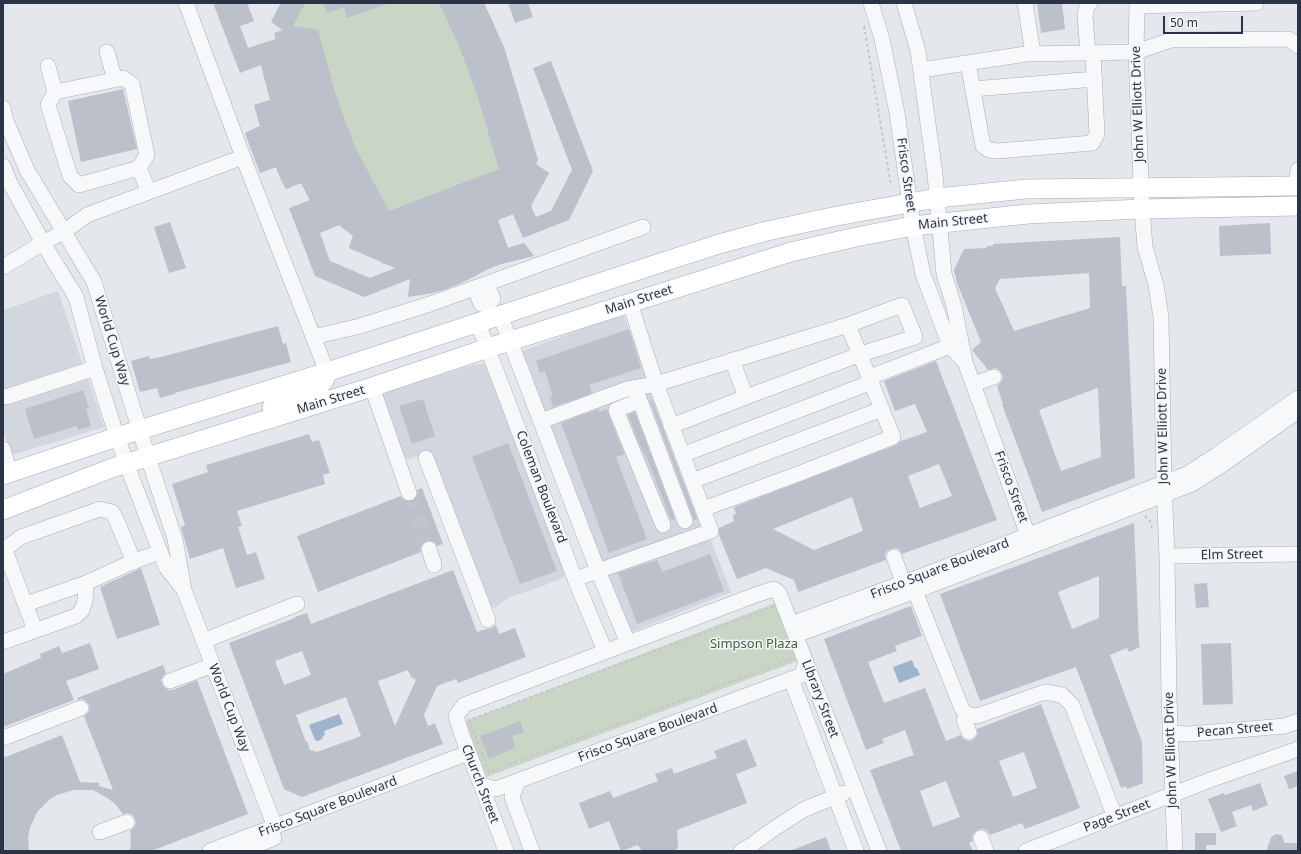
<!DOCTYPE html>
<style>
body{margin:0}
#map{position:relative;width:1301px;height:854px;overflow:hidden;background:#e4e7ec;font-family:"Noto Sans",sans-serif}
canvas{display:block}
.frame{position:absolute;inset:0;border:4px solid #2b3445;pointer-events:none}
.scale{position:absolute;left:1163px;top:16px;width:80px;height:18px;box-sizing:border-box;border:2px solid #2b3445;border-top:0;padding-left:5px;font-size:12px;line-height:14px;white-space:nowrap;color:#2b3445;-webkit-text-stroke:3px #f4f6f9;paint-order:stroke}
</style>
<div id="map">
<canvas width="1301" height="854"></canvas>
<div class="frame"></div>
<div class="scale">50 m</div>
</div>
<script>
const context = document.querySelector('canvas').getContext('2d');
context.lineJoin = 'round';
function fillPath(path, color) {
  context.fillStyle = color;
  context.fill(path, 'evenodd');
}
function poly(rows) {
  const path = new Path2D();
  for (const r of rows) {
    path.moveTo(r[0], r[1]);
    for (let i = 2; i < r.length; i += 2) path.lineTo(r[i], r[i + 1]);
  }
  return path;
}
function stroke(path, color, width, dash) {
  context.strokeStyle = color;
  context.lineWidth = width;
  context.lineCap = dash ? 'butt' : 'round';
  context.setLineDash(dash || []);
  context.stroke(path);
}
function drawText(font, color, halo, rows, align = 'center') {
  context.font = font + ' "Noto Sans",sans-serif';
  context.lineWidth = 3;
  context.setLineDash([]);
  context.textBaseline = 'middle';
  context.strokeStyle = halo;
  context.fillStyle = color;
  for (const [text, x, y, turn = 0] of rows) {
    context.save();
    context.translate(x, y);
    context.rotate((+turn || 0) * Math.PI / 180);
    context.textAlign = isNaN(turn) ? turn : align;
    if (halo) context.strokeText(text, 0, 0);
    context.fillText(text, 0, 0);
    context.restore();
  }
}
const built = poly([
 [58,291,104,427,12,455,3,431,3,310],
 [623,314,731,592,629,633,522,351],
 [475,364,486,364,566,573,562,578,543,586,510,597,494,608,487,605,430,453,409,459,401,456,382,396,387,392]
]);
const green = poly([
 [281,3,484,3,504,47,538,160,536,164,549,173,531,204,532,207,498,220,508,248,524,243,534,256,501,264,488,269,468,280,445,290,433,293,408,297,416,252,382,265,381,262,386,244,380,246,374,259,349,248,353,236,339,225,325,231,301,183,286,189,280,178,276,167,260,173,245,133,260,126,254,105,270,100,256,46,276,39,274,33,282,30,271,22],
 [778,602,800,660,484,778,464,722]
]);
const water = poly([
 [912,660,915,668,917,668,920,675,899,683,893,667],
 [339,714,343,724,324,731,325,735,323,736,322,739,318,741,315,740,309,725]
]);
const building = poly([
 [213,3,247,3,254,21,240,26,248,48,276,39,274,33,283,30,271,22,281,3,305,3,293,26,318,30,335,92,354,145,389,211,499,169,478,98,459,46,439,3,484,3,504,47,538,160,536,164,549,173,531,206,536,217,551,211,572,170,533,68,551,61,593,171,569,220,523,238,513,214,498,220,508,248,524,243,534,256,501,264,488,269,457,285,433,293,408,297,410,279,364,297,315,276,289,208,310,200,301,183,286,189,280,178,276,167,260,173,245,133,260,126,254,105,270,100,261,65,240,73],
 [339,225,353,236,349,248,395,268,370,278,330,261,320,233],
 [323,3,386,3,387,4,347,18,344,7,327,13],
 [508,3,528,3,533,17,515,23],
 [1037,3,1062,3,1065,29,1041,33],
 [123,89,137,149,81,162,68,101],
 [170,222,186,268,169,273,154,227],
 [1270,223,1271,254,1220,256,1219,226],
 [1120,237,1122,286,1126,286,1135,478,1042,512,1002,404,1003,404,997,386,1000,383,1003,379,1002,374,1000,371,996,368,988,370,972,350,981,342,957,283,954,270,964,249,986,248,987,246,993,246,993,244],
 [1089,273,1090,308,1014,331,995,288,1000,279],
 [1098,388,1101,457,1061,471,1039,410],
 [278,326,283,344,286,343,291,362,175,393,175,394,160,398,157,388,140,392,131,361,149,356,150,359,161,357],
 [629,329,641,368,589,385,592,393,553,407,550,397,553,396,545,371,540,373,536,361],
 [936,361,997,520,902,554,900,550,896,548,891,549,887,551,885,555,886,560,798,592,794,580,766,568,737,579,719,535,719,528,734,521,733,515,736,514,734,507,896,445,901,441,927,432,915,404,895,411,884,381],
 [939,464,952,496,920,508,908,476],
 [852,497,863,531,814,550,773,529],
 [83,390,89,408,86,409,91,426,78,430,77,426,34,439,25,409],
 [423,399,435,436,412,444,399,406],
 [652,400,697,519,694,520,650,401],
 [598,409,600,412,607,409,608,413,624,454,616,457,647,539,609,553,561,423],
 [635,412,675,519,671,520,647,458,641,448,628,415],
 [309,434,312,442,319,440,330,473,323,475,325,484,237,511,242,526,238,527,247,555,256,552,265,579,236,588,223,548,190,559,181,527,185,525,172,484,208,472,206,465],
 [508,443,557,571,520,584,472,457],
 [422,488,443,544,437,546,435,542,431,540,426,541,422,543,420,547,421,552,318,592,297,536,401,496,403,500,407,502,412,501,416,499,418,495,417,490],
 [1134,523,1139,644,1140,647,1129,652,1127,648,1110,655,1142,742,1143,783,1127,789,1126,786,1121,788,1076,667,980,701,940,594],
 [1099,576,1099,618,1072,629,1058,592],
 [710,554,724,591,637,624,618,573,657,560,662,572],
 [141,568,160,625,117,639,100,587],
 [453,570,477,632,486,629,492,628,496,625,499,634,515,628,526,657,458,683,456,679,437,686,424,715,428,726,435,723,443,744,302,797,284,789,229,643,295,618,295,617,307,613,311,624],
 [302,651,311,675,284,685,275,661],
 [408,670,411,677,416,680,395,726,378,681],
 [346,697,361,736,317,752,310,750,307,741,306,742,296,715],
 [1207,583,1209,607,1196,608,1194,584],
 [911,606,922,636,895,646,897,651,868,662,884,703,925,688,946,741,961,735,963,739,968,741,973,740,976,737,978,733,977,729,1041,704,1080,808,1025,829,1022,823,990,835,987,831,983,829,977,830,974,833,972,836,973,841,969,843,973,851,901,851,870,770,914,755,905,730,882,739,884,743,866,750,824,639],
 [1024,752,1037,788,1013,797,999,761],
 [946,781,960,817,933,827,920,791],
 [90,643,99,669,66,681,74,700,3,727,3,674,41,658,40,654,59,646,62,653],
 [1231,643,1233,704,1203,705,1201,644],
 [163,665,166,673,163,676,161,680,162,684,165,688,169,690,173,690,197,680,248,814,151,851,130,851,131,837,130,831,134,827,136,823,135,819,133,815,128,813,123,814,116,805,109,799,93,790,74,790,57,795,49,800,37,812,30,828,28,837,29,851,3,851,3,758,62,735,80,782,99,783,99,786,113,790,84,716,88,713,90,710,89,705,86,701,82,699,78,700,77,698],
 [520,721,524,732,512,736,515,748,489,759,480,736],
 [746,739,757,766,736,774,747,803,677,830,678,848,674,851,642,851,638,845,621,851,609,821,589,829,579,803,610,791,613,798,658,781,655,774,672,768,674,774,717,758,714,751],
 [1298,771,1298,786,1289,789,1284,776],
 [1260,783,1268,805,1253,811,1251,805,1232,812,1237,826,1221,832,1208,799,1224,793,1225,795],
 [1195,833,1216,833,1216,845,1206,845,1206,851,1195,851],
 [1276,834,1281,835,1283,837,1284,843,1298,843,1298,851,1267,851,1268,844,1269,844,1271,837],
 [826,837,831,851,792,851,792,850]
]);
const minorTunnel = poly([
 [409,493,429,549]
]);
const path = poly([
 [864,26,891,185],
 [1145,516,1150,521,1152,529],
 [778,605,797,657,489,772,469,720,778,605]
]);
const minor = poly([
 [186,3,243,157,327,372],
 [871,3,882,39,897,113,913,226,923,274,950,346,965,362],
 [904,3,918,51,935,174,944,274,954,306,965,362,1032,546],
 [1025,3,1033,54],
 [1137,3,1136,52,1142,209,1145,247,1156,285,1161,317,1164,484,1167,556,1169,698,1175,851],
 [1137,6,1256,3],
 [107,52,115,80],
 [1088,53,1085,16,1087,6,1090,3],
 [968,63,983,146,989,150,998,151,1092,143,1097,134,1093,53],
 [48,66,55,92],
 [921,70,1026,54,1136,52,1171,40,1289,39,1298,46],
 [973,89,1095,79],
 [3,108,6,121,27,170,94,282,148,457,175,539,184,590,275,827],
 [3,166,10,183,43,243,76,297,95,368,117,437,133,481,166,567,183,589],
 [139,168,147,155,132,84,123,78,55,92,48,105,70,176,79,185,139,168,149,192],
 [1296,186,1298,170],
 [3,267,43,243,65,231,87,215,243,157],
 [483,289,489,290,493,299,488,304,481,304,477,294,483,289],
 [500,315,598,571,628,643],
 [478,323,575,579,605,651],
 [313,337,360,326,430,304,643,227],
 [870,377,958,343],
 [973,384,994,377],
 [372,387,409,493],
 [637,393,685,521],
 [3,397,9,396,95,368],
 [746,397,861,354,915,337,902,305,848,325],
 [639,401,616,410,663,525],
 [541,421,627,389,656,384,848,325,893,437,798,474,703,509],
 [671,426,746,397,732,360],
 [3,449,10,473],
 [682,455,872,382],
 [426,458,488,620],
 [692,481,882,409],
 [4,548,35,630],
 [3,549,9,546,21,537,100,509,112,512,116,519,134,562],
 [429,549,434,565],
 [1167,556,1298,554],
 [894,557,907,593],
 [575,579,711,531,656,384,630,303],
 [911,581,962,709,967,714,977,716,1045,692,1062,695,1072,705,1115,817],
 [26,604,86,583],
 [791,624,922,576,1187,474,1218,454,1298,398],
 [796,635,926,587,1192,484,1225,463,1298,411],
 [203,641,297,604],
 [3,642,76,616,82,610,85,601,86,583,132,562,160,552],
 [791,679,856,851],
 [170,681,213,665],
 [967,714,964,720,969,732],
 [1171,733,1189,734,1285,726,1298,721],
 [3,738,81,708],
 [518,781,512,797,532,851],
 [481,785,496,789,802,675,806,662],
 [100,832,127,822],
 [981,838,986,851],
 [210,851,468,753],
 [241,851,274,838],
 [506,851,462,735,456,716,464,705,758,594,774,589,779,593,879,851],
 [741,851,750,846,775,828,803,810,844,793],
 [1026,851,1210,780,1298,749]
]);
const major = poly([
 [272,407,319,387,325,379,326,373],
 [3,475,117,437,327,372,657,264,719,244,767,231,837,216,937,198,1026,189,1298,186],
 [3,510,112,468,375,386,488,348,791,252,856,237,913,226,1028,214,1142,209,1298,206]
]);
const streetNames = [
 ["John W Elliott Drive",1138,104,-92],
 ["Frisco Street",906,175,82],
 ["Main Street",953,222,-6],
 ["Main Street",639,300,-18],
 ["World Cup Way",112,341,73],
 ["Main Street",331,400,-17],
 ["John W Elliott Drive",1163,426,-91],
 ["Coleman Boulevard",541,487,69],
 ["Frisco Street",1011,487,70],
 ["Elm Street",1232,555,-1],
 ["Frisco Square Boulevard",940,569,-21],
 ["Library Street",820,699,69],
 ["World Cup Way",229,708,69],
 ["Pecan Street",1235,730,-5],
 ["Frisco Square Boulevard",648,733,-20],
 ["John W Elliott Drive",1171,750,-92],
 ["Church Street",480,784,69],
 ["Frisco Square Boulevard",328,807,-21],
 ["Page Street",1117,816,-21]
];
const parkNames = [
 ["Simpson Plaza",754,644]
];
fillPath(built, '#d2d6de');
fillPath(green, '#c9d6c5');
fillPath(water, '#9fb4cc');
fillPath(building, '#bbc0ca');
stroke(minorTunnel, '#bfc3cb', 15, [15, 8]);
stroke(minor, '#a9aeb7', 16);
stroke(major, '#a3abb8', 20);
stroke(path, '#c2c5cb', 2, [3, 3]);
stroke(minor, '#f7f8fa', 15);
stroke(major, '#fff', 19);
drawText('13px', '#2b3445', '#f4f6f9', streetNames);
drawText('13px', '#3f6138', '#f4f6f9', parkNames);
</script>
